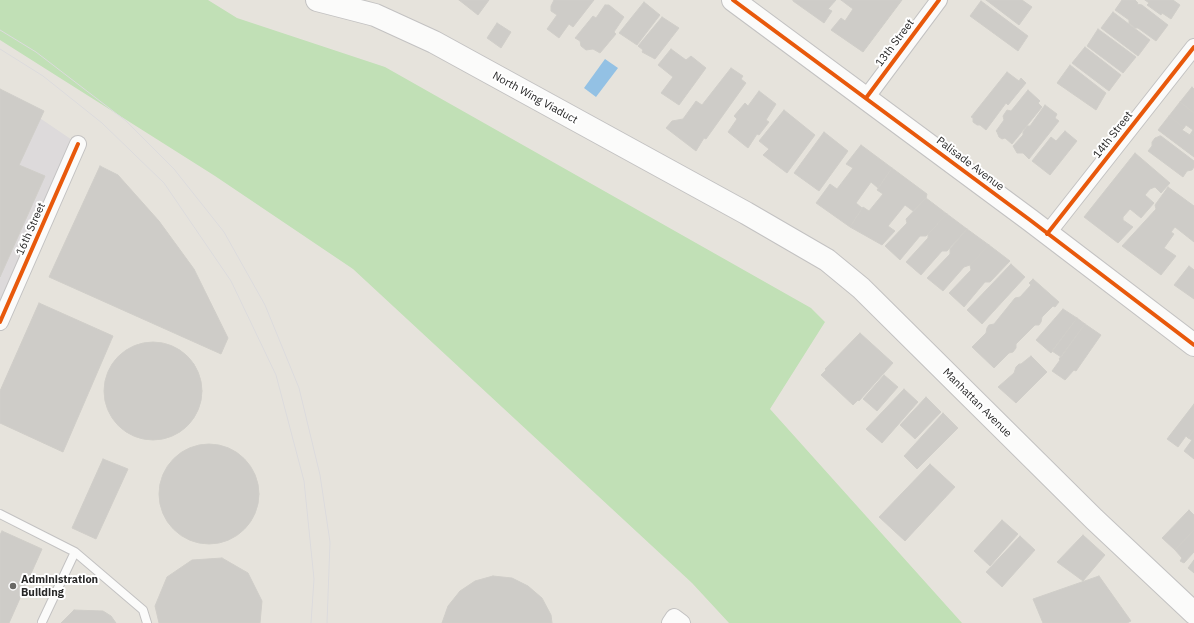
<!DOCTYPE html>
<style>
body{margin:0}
canvas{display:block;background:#e6e3dc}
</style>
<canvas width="1194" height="623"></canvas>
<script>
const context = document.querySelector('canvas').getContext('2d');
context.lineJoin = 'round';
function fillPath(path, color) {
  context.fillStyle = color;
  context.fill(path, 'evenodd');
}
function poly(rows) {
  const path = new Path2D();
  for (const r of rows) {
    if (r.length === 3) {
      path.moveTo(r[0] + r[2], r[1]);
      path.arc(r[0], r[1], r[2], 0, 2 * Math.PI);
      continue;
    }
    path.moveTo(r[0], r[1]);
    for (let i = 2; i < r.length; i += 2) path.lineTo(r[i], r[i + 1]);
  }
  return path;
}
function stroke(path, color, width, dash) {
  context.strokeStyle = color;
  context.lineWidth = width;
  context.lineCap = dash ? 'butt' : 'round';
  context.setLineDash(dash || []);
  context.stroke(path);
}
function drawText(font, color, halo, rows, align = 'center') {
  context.font = font + ' "IBM Plex Sans",sans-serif';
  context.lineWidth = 4;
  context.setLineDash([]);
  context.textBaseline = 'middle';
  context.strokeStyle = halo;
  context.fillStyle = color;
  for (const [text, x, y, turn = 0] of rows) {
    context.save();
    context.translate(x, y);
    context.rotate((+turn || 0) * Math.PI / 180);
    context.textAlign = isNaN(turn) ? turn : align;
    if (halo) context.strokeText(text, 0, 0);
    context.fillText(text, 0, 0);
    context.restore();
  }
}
const industrial = poly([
 [0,91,78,144,0,322]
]);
const green = poly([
 [0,0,208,0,237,18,385,67,811,308,825,322,770,409,962,623,729,623,692,583,353,269,215,176,0,40]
]);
const water = poly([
 [605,59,618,68,596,97,584,88]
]);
const building = poly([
 [459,0,489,0,478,15,459,0],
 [554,0,594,0,573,27,569,24,559,38,547,29,557,15,551,11,551,6,554,0],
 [793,0,836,0,828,9,832,11,824,23,793,1,793,0],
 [841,0,902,0,863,52,831,30,841,18,845,21,853,9,841,0],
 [986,0,1022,0,1032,7,1019,25,986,0],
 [1122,0,1135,0,1138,3,1137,4,1142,5,1168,25,1156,41,1138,28,1135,28,1129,23,1129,20,1115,10,1122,0],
 [1145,0,1173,0,1180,5,1171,19,1162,13,1161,15,1147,5,1149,3,1145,0],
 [981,1,1028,36,1018,51,970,16,981,1],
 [644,2,660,15,637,45,619,33,644,2],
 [605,5,609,5,624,17,614,32,616,34,600,53,593,49,586,50,581,46,580,41,575,38,593,16,596,18,605,5],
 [1113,12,1150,40,1138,56,1101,28,1113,12],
 [662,17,679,28,655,59,642,52,643,50,638,46,662,17],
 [497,23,511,32,501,48,487,38,497,23],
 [1098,29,1136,57,1123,73,1087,46,1098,29],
 [1085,47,1121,75,1109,91,1072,63,1085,47],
 [671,49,686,60,691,56,706,68,679,105,661,93,673,77,658,65,671,49],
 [1070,65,1106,93,1096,110,1057,83,1070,65],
 [731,68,743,76,741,79,746,83,706,139,704,138,696,151,666,128,672,121,683,119,696,101,702,105,731,68],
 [1007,72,1019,81,1021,78,1026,83,1008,105,1006,103,986,130,980,125,977,125,973,122,973,118,971,117,1007,72],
 [1192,87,1194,89,1194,113,1180,102,1192,87],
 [0,89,44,111,19,165,45,176,0,277,0,89],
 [1028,90,1040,101,1038,103,1042,107,1012,144,1005,138,1002,139,999,137,997,132,996,131,1004,120,1003,116,1007,110,1011,111,1028,90],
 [759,91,776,104,766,120,769,122,759,135,757,134,748,148,728,132,737,119,734,116,745,103,748,106,759,91],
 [1180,102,1194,113,1194,136,1191,133,1193,130,1186,125,1184,128,1169,116,1180,102],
 [1045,105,1057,114,1055,118,1059,121,1029,159,1023,153,1017,153,1013,146,1023,135,1023,132,1027,126,1030,126,1045,105],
 [784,110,815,135,787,173,763,155,769,149,759,141,784,110],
 [1169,116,1184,128,1182,130,1190,135,1191,133,1194,136,1194,157,1158,130,1169,116],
 [1065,131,1077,141,1050,175,1032,161,1051,137,1056,141,1065,131],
 [824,132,848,151,819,191,794,173,824,132],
 [1160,136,1161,136,1194,161,1194,167,1192,170,1187,171,1183,177,1148,151,1152,146,1152,142,1155,138,1160,136],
 [861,145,892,168,878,188,871,182,856,203,862,208,850,227,816,203,830,184,837,189,853,168,846,164,861,145],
 [1135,153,1170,183,1161,193,1155,187,1150,189,1145,195,1154,203,1141,218,1130,209,1123,217,1123,220,1133,227,1118,243,1084,217,1135,153],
 [100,166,118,175,159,221,194,269,228,338,221,354,49,277,100,166],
 [892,168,927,194,926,198,913,211,905,205,888,226,895,231,882,245,850,227,863,207,869,211,883,194,877,190,892,168],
 [1168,187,1194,206,1194,242,1175,227,1171,232,1174,234,1164,248,1176,256,1161,275,1122,246,1156,209,1155,205,1168,187],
 [926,198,947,214,926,236,920,236,900,260,885,246,907,223,906,219,926,198],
 [947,214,967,229,947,251,942,251,921,275,906,262,928,238,928,234,947,214],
 [967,229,989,245,970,265,964,267,943,291,927,278,950,254,950,249,967,229],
 [989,245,1010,261,990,282,985,282,964,307,949,293,971,270,970,265,989,245],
 [1011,264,1025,277,982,324,967,310,1011,264],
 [1189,266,1194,270,1194,299,1174,285,1189,266],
 [1033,279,1059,302,1055,307,1053,306,1042,317,1041,322,1039,325,1035,325,1016,344,1016,348,1013,352,1009,353,994,368,972,347,986,333,987,328,989,325,994,324,1015,298,1020,297,1031,285,1029,283,1033,279],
 [39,303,113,336,63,452,0,423,0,391,39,303],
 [1063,309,1077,318,1051,353,1036,340,1063,309],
 [1077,318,1085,324,1061,357,1052,351,1077,318],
 [1085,324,1101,335,1076,371,1074,370,1065,380,1052,371,1060,360,1059,359,1085,324],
 [860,333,893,363,859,401,858,400,853,405,821,375,826,370,825,369,860,333],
 [153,391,49],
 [1031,356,1047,372,1016,403,998,387,1014,373,1016,367,1019,364,1021,364,1031,356],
 [884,375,898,387,877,411,863,399,884,375],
 [904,389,918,402,882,443,866,429,904,389],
 [926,397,941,412,915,439,900,425,926,397],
 [1194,404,1194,430,1188,438,1186,436,1178,447,1167,439,1194,404],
 [943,413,958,428,917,469,904,456,943,413],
 [1194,430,1194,459,1184,451,1192,440,1188,438,1194,430],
 [209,494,50],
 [103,459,128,469,96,539,72,528,103,459],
 [930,464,955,487,905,541,879,517,930,464],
 [1189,510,1194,515,1194,530,1175,550,1162,538,1189,510],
 [1002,520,1018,534,990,566,974,551,1002,520],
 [1194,530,1194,552,1184,563,1180,561,1182,558,1175,550,1194,530],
 [2,531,42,549,9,623,0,623,0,535,2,531],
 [1083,535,1105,555,1083,581,1057,562,1083,535],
 [1020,536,1035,550,1002,587,986,572,1020,536],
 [222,558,248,573,262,601,260,623,159,623,155,606,167,577,192,560,222,558],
 [1194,560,1194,573,1188,568,1194,560],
 [493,576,512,578,528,586,542,598,551,615,552,623,442,623,448,606,460,591,475,581,493,576],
 [1099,576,1131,621,1127,623,1043,623,1033,599,1099,576],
 [74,610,103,611,111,616,116,623,61,623,74,610]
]);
const lane = poly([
 [0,514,75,552,143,610,147,623],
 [42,622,75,552]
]);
const street = poly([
 [866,98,939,0],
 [1047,234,1194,47],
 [0,322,78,144],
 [670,623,674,617,682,623]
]);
const secondary = poly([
 [317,0,375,15,434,42,746,213,827,260,861,288,1094,519,1194,613],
 [733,0,1030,220,1194,345]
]);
const tram = poly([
 [0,30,36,52,126,121,174,169,224,232,265,305,299,388,320,475,330,542,327,623],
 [0,49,43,76,102,123,164,183,231,281,276,375,304,481,314,579,311,623]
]);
const cycleway = poly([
 [733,0,1030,220,1194,345],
 [866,98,939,0],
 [1047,234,1194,47],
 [0,322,78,144]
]);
const markers = [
 [13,586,4,"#6a6966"]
];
const streetNames = [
 ["13th Street",895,43,-53],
 ["North Wing Viaduct",535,98,29],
 ["14th Street",1113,135,-52],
 ["Palisade Avenue",970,164,37],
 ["16th Street",31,229,-66],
 ["Manhattan Avenue",977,403,45]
];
const poiNames = [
 ["Administration",21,580],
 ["Building",21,593]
];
fillPath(industrial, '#dddadb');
fillPath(green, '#c1e0b6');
fillPath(water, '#93c1e4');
fillPath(building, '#ceccc8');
stroke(building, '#d0cec9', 1);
stroke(lane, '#c3c2c2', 10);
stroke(street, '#c3c2c2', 18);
stroke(secondary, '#c3c2c2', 24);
stroke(lane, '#fbfbfa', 8);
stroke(street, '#fbfbfa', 16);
stroke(secondary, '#fbfbfa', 22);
stroke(tram, '#dcdbdd', 1);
stroke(cycleway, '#e8590c', 4);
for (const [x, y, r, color] of markers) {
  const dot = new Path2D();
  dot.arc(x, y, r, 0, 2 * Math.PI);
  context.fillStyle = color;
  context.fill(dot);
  stroke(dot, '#fff', 1.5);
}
drawText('11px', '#272727', '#fff', streetNames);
drawText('bold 11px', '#272727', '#fff', poiNames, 'left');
</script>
